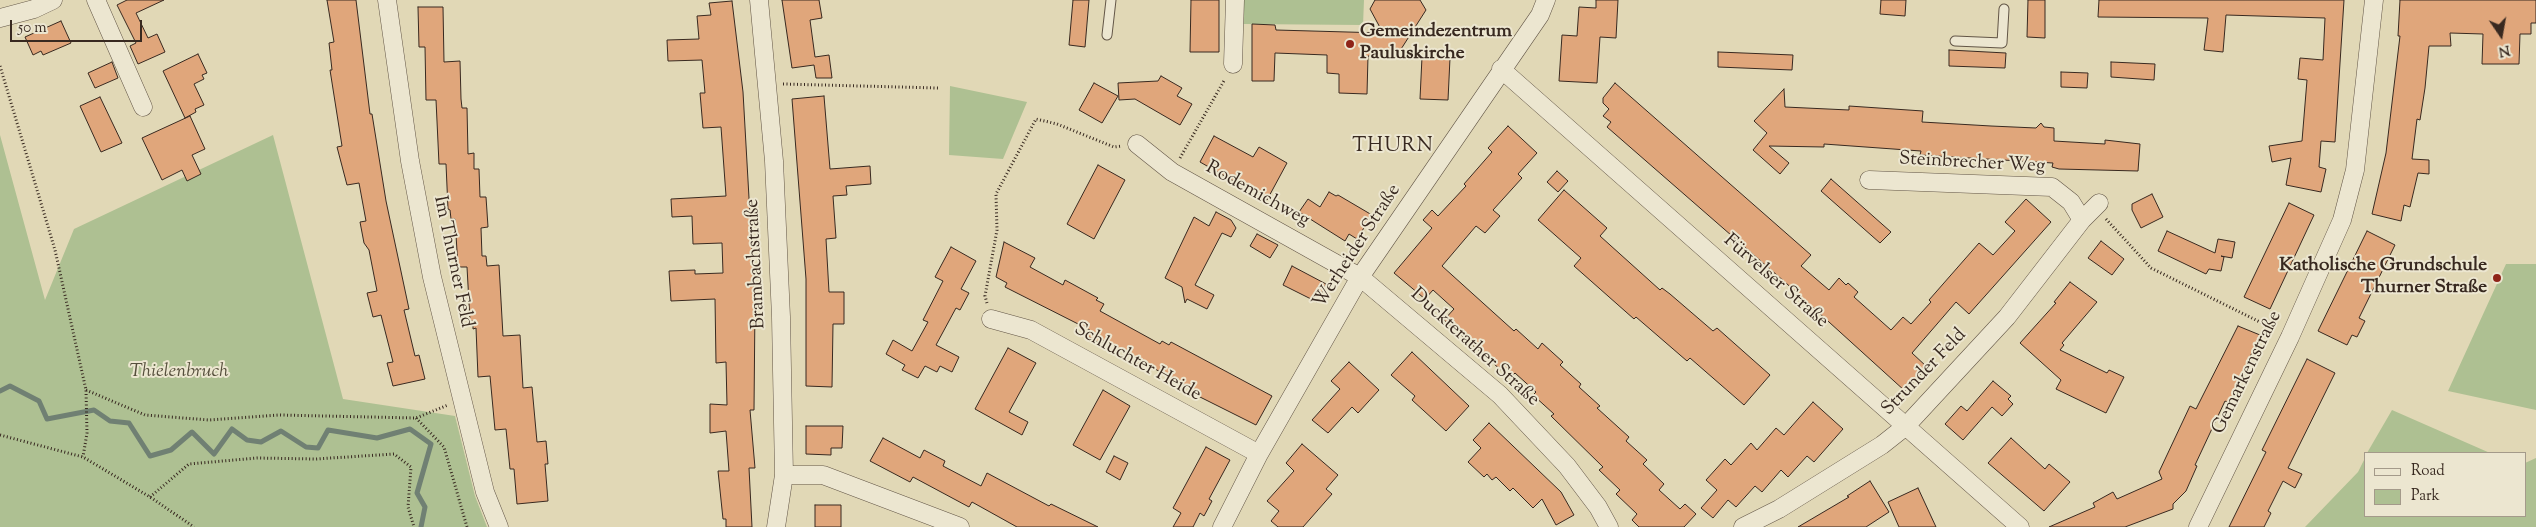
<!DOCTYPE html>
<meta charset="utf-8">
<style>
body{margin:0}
#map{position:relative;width:2536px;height:527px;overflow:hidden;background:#e1d8b6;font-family:"Sorts Mill Goudy",serif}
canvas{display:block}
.legend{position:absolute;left:2364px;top:452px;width:162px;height:65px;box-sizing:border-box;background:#ece6d0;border:1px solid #a49a8a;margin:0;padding:6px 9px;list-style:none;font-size:15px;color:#382920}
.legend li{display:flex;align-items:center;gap:10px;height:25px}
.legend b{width:25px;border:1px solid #a49a8a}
.north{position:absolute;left:2476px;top:10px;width:50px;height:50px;-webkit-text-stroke:4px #ece6d0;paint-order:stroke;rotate:168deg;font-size:14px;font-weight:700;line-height:20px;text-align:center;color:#382920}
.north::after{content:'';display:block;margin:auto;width:18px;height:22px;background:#382920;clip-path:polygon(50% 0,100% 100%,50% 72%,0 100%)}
.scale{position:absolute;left:10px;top:20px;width:132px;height:22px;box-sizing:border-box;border:2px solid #382920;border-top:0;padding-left:6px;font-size:15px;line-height:18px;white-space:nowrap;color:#382920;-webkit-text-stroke:4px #ece6d0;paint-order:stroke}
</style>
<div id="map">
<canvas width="2536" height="527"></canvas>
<ul class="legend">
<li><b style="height:6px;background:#ece6d0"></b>Road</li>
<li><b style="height:14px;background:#aec092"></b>Park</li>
</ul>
<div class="north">N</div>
<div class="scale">50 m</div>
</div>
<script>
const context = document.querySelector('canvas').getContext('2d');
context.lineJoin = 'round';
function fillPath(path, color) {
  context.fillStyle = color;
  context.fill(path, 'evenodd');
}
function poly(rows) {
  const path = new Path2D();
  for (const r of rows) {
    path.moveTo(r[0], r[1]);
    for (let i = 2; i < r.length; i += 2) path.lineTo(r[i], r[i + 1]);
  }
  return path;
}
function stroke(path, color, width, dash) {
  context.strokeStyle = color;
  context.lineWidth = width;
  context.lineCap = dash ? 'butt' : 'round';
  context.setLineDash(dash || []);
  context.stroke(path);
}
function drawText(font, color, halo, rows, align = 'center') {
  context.font = font + ' "Sorts Mill Goudy",serif';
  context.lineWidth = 4;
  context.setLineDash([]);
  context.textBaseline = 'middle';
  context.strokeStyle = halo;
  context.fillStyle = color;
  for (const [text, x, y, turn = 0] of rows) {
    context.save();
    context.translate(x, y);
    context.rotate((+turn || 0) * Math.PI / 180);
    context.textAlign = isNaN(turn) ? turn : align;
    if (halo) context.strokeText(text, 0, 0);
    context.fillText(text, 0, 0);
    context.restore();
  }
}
const green = poly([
 [1244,0,1364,0,1363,25,1243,24],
 [950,86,1027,102,1003,159,949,155],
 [0,135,45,300,74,229,273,135,343,399,455,416,475,496,487,527,0,527],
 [2506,264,2536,264,2536,410,2448,391],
 [2392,410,2490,453,2367,453],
 [2365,458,2365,516,2525,516,2525,463,2536,458,2536,527,2305,527,2358,472]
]);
const stream = poly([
 [0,391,10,386,39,401,47,419,94,410,110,421,129,423,150,456,171,450,192,432,214,454,232,429,247,440,261,442,281,431,306,447,318,448,328,430,377,438,410,429,431,444,417,493,425,507,421,527]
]);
const building = poly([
 [127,0,164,0,136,13,148,38,157,34,165,52,138,64,130,46,136,43,117,5,127,0],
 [327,0,356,0,370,114,372,114,386,201,409,309,404,310,415,356,419,355,425,379,393,386,387,363,393,362,383,323,381,315,373,317,367,293,377,291,369,250,364,243,360,222,366,221,359,183,347,185,337,147,342,146,330,70,332,70,329,43,334,42,327,0],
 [782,0,819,0,822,18,810,20,815,57,829,55,832,78,816,78,814,65,792,68,782,0],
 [1073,0,1089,0,1085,47,1069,45,1073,0],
 [1191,0,1219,0,1219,52,1190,52,1191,0],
 [1375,0,1420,0,1426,10,1396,57,1368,56,1367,94,1339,93,1339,74,1327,73,1327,55,1275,53,1274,81,1252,81,1252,24,1275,25,1276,30,1383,33,1370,9,1375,0],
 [1596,0,1618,0,1616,38,1600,37,1597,83,1559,81,1562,35,1577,36,1579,7,1596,8,1596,0],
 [1881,0,1906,0,1905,16,1880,14,1881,0],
 [2028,0,2045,0,2045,38,2027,37,2028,0],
 [2099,0,2344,0,2335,142,2321,141,2319,167,2326,169,2321,192,2286,185,2291,158,2272,162,2269,146,2302,141,2307,80,2298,79,2300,58,2323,60,2325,18,2226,15,2223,52,2204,50,2208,18,2098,17,2099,0],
 [2400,0,2536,0,2536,23,2531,23,2531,34,2520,34,2519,64,2482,64,2483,34,2450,33,2451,46,2429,46,2425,88,2420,120,2417,119,2412,159,2429,160,2429,174,2418,173,2410,207,2404,205,2401,221,2372,214,2386,153,2400,36,2398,36,2400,0],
 [732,1,743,92,755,304,754,410,750,410,755,468,749,468,752,527,726,527,726,519,723,519,718,471,729,471,726,431,710,433,710,404,727,405,726,362,716,363,715,299,671,301,669,271,695,270,695,274,723,273,722,243,693,244,692,216,672,217,671,199,726,196,721,127,703,128,700,93,705,93,702,60,668,61,667,40,699,39,697,16,711,15,709,3,732,1],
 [418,7,443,7,444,62,460,61,461,99,462,108,467,108,468,154,474,153,474,169,479,169,480,197,486,197,488,227,481,228,482,256,486,256,487,266,499,265,503,336,520,335,523,388,532,387,537,442,546,441,548,464,545,464,548,501,517,504,514,469,510,469,506,429,495,430,490,376,478,377,476,328,473,329,473,321,470,321,467,267,458,267,455,219,451,219,450,210,448,209,446,164,439,164,436,100,426,100,425,47,419,47,418,7],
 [61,21,71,43,43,55,41,51,33,55,25,37,61,21],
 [1949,50,2006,53,2005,68,1949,66,1949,50],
 [1718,52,1793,55,1792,70,1718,67,1718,52],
 [198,54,207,73,202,75,204,79,194,84,204,105,195,109,196,112,185,118,163,71,198,54],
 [1422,57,1450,58,1448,100,1420,99,1422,57],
 [112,62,118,78,95,88,88,73,112,62],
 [2111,62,2155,64,2154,80,2111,77,2111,62],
 [2061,72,2088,73,2087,88,2061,87,2061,72],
 [1161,76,1182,88,1177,96,1192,104,1180,125,1135,99,1119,100,1118,83,1158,81,1161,76],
 [1094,83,1118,96,1102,123,1079,110,1094,83],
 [1615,83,1811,255,1801,266,1829,290,1839,278,1846,285,1848,283,1858,292,1854,297,1891,330,1903,317,1911,324,1931,302,1929,300,1979,243,1993,255,2015,231,2005,222,2026,199,2051,222,1969,314,1956,302,1912,353,1927,367,1905,391,1786,283,1607,127,1611,122,1603,116,1609,109,1603,103,1603,98,1615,83],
 [1784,89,1785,107,1849,110,1849,106,1923,111,1922,122,1991,126,2036,128,2041,123,2044,127,2054,128,2054,141,2105,144,2105,140,2140,144,2138,171,2059,169,2052,167,2053,163,1920,155,1921,151,1824,144,1824,147,1769,146,1789,163,1780,174,1753,150,1767,133,1754,121,1784,89],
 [824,96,830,169,870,166,871,184,846,186,847,195,833,196,836,238,826,239,829,292,844,292,844,324,833,324,832,387,806,386,806,279,792,99,824,96],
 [100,97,122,143,101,152,80,106,100,97],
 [190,116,205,149,192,155,201,174,187,181,182,170,162,180,142,138,190,116],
 [1508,126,1537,153,1518,174,1522,178,1493,210,1500,216,1485,233,1476,226,1442,266,1514,331,1516,329,1538,349,1542,343,1563,362,1560,365,1581,384,1579,387,1600,406,1597,408,1629,437,1626,441,1647,460,1643,464,1664,484,1659,490,1680,509,1685,504,1696,514,1684,527,1639,527,1632,520,1637,514,1616,494,1620,490,1599,470,1603,467,1551,416,1554,414,1533,395,1536,392,1515,373,1510,378,1444,320,1454,309,1433,290,1425,299,1394,273,1432,228,1423,220,1432,210,1438,216,1466,186,1464,184,1492,152,1488,148,1508,126],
 [1214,136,1253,157,1259,147,1287,163,1267,200,1200,162,1214,136],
 [1098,165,1125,180,1094,239,1067,224,1098,165],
 [1557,171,1568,181,1558,192,1547,182,1557,171],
 [1831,179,1891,232,1880,243,1821,191,1831,179],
 [1564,190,1607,228,1600,236,1660,290,1662,288,1670,294,1713,331,1717,328,1770,375,1744,405,1690,358,1687,361,1636,317,1634,319,1574,266,1581,258,1538,220,1564,190],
 [1329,192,1336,196,1338,195,1372,215,1357,239,1349,234,1345,241,1299,212,1308,199,1320,207,1329,192],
 [2152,194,2163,217,2141,228,2132,210,2132,204,2152,194],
 [2289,203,2314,215,2270,309,2244,297,2289,203],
 [1216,212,1231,220,1236,228,1231,237,1222,233,1195,285,1214,295,1207,309,1187,299,1185,303,1182,287,1165,278,1194,217,1209,226,1216,212],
 [2167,231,2215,253,2218,239,2235,242,2232,258,2221,256,2224,257,2221,271,2209,269,2206,274,2158,251,2167,231],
 [2367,231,2395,245,2359,318,2365,321,2357,337,2352,335,2347,345,2318,331,2367,231],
 [1257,234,1278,245,1270,258,1250,246,1257,234],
 [2101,241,2124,259,2112,275,2088,258,2101,241],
 [1004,242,1035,258,1030,267,1063,285,1065,280,1098,298,1096,300,1104,304,1100,311,1160,344,1162,341,1169,345,1171,342,1272,396,1256,425,1188,391,1190,388,1155,369,1148,367,1147,369,1139,365,1132,361,1134,357,1104,340,1102,344,1087,336,1090,330,1005,287,1007,283,996,277,1004,242],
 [951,247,976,261,961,289,969,293,960,310,956,308,936,345,959,357,952,372,940,366,937,372,925,366,918,378,902,370,905,365,886,354,893,340,912,351,928,322,923,320,943,281,935,277,951,247],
 [1292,266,1326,284,1317,302,1283,285,1292,266],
 [2070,282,2097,302,2062,343,2064,345,2060,350,2107,373,2109,370,2124,377,2106,413,2056,389,2061,380,2020,343,2056,303,2054,302,2070,282],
 [2238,326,2260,335,2229,403,2225,401,2195,465,2197,466,2186,491,2173,504,2173,509,2125,527,2049,527,2095,507,2093,503,2113,492,2117,499,2162,479,2159,472,2190,406,2196,409,2238,326],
 [1008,348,1036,363,1009,412,1028,422,1022,435,975,409,1008,348],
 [1412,352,1469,406,1446,431,1412,400,1415,396,1391,375,1412,352],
 [2307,359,2335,373,2288,468,2302,474,2295,488,2283,481,2268,511,2271,513,2264,527,2229,527,2266,452,2262,450,2307,359],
 [1349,362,1379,390,1358,413,1352,407,1328,433,1312,420,1340,389,1331,381,1349,362],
 [1993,381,2011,396,2008,399,2013,404,2002,416,1992,407,1963,440,1945,424,1961,406,1967,411,1993,381],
 [1103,390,1130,406,1100,460,1073,445,1103,390],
 [1813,402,1843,429,1814,462,1807,456,1788,477,1781,470,1762,492,1755,486,1736,507,1728,500,1713,518,1701,508,1717,490,1706,480,1725,459,1731,465,1751,443,1757,450,1776,428,1784,435,1813,402],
 [1489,423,1561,492,1574,515,1556,525,1542,499,1533,508,1513,488,1510,491,1496,477,1492,480,1487,474,1484,477,1468,462,1481,448,1473,440,1489,423],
 [806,426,843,426,842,448,831,448,831,455,806,454,806,426],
 [883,438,920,458,924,450,945,461,943,466,981,486,987,473,1049,506,1051,504,1098,527,1017,527,972,502,969,507,913,477,910,482,870,461,883,438],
 [2011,438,2045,469,2049,464,2070,482,2044,511,1988,463,2011,438],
 [1302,444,1338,475,1326,489,1332,494,1303,527,1278,527,1271,521,1279,511,1267,501,1294,471,1286,463,1302,444],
 [1206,447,1230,460,1209,499,1212,501,1204,516,1200,513,1193,527,1173,527,1181,513,1173,508,1206,447],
 [1114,456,1128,463,1120,480,1106,472,1114,456],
 [1870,481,1889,512,1866,527,1798,527,1849,497,1847,496,1870,481],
 [1918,488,1936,527,1899,527,1888,502,1918,488],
 [815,505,841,505,841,527,815,527,815,505]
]);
const path = poly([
 [0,66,55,250,86,390,87,433,83,457],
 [783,84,938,88],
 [1180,158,1225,79],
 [2106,219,2151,268,2276,330],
 [987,303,985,296,997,230,996,194,1036,119,1057,124,1114,147,1122,146],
 [86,390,145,415,209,420,279,415,416,418,448,405],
 [416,418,444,447,467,527],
 [0,435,83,457,150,497,194,527],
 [150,497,189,464,257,458,316,459,394,454,411,467,408,507,414,527]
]);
const lane = poly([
 [1107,35,1111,0],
 [1955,41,2002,43,2004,9]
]);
const street = poly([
 [96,0,143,107],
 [387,0,410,161,432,277,485,492,499,527],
 [759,0,774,161,781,317,784,475,776,527],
 [0,18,34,9,53,0],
 [1233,64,1235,0],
 [1501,69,2020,527],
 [1137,144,1172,172,1360,277,1500,395,1567,466,1598,507,1609,527],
 [1869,180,2052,187,2071,202,2082,220],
 [991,319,1031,330,1259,454],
 [784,475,823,475,960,527],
 [1222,527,1259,454,1360,277,1540,15,1546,0],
 [1743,527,1779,509,1882,445,1906,426,2007,317,2082,220,2099,203],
 [2198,527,2290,337,2342,220,2355,170,2374,0]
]);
const markers = [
 [1350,44,5,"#8f2418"],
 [2497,278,5,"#8f2418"]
];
const poiNames = [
 ["Gemeindezentrum",1360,33],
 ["Pauluskirche",1360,55],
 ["Katholische Grundschule",2487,267,"right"],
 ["Thurner Straße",2487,289,"right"]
];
const streetNames = [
 ["Steinbrecher Weg",1972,164,3],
 ["Rodemichweg",1257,195,29],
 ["Werheider Straße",1358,247,-57],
 ["Im Thurner Feld",452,262,78],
 ["Brambachstraße",757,264,-93],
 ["Fürvelser Straße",1775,282,41],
 ["Duckterather Straße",1474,348,42],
 ["Schluchter Heide",1137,363,29],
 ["Strunder Feld",1925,373,-46],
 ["Gemarkenstraße",2248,373,-64]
];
const parkNames = [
 ["Thielenbruch",179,373]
];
const neighbourhoodNames = [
 ["THURN",1393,148]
];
fillPath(green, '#aec092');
stroke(stream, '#708073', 5);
fillPath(building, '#e0a67b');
stroke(building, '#382920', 1);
stroke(lane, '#625546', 11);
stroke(street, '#625546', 19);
stroke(path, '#382920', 3, [1, 2.5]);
stroke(lane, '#ece6d0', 9);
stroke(street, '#ece6d0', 18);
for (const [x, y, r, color] of markers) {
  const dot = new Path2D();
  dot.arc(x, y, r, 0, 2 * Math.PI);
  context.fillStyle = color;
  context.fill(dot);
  stroke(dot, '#ece6d0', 2);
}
drawText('bold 19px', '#382920', '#ece6d0', poiNames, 'left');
drawText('19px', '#382920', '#ece6d0', streetNames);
drawText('italic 19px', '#564f3c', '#ece6d0', parkNames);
context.letterSpacing = '1px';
drawText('20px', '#382920', '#ece6d0', neighbourhoodNames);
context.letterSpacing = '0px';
</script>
